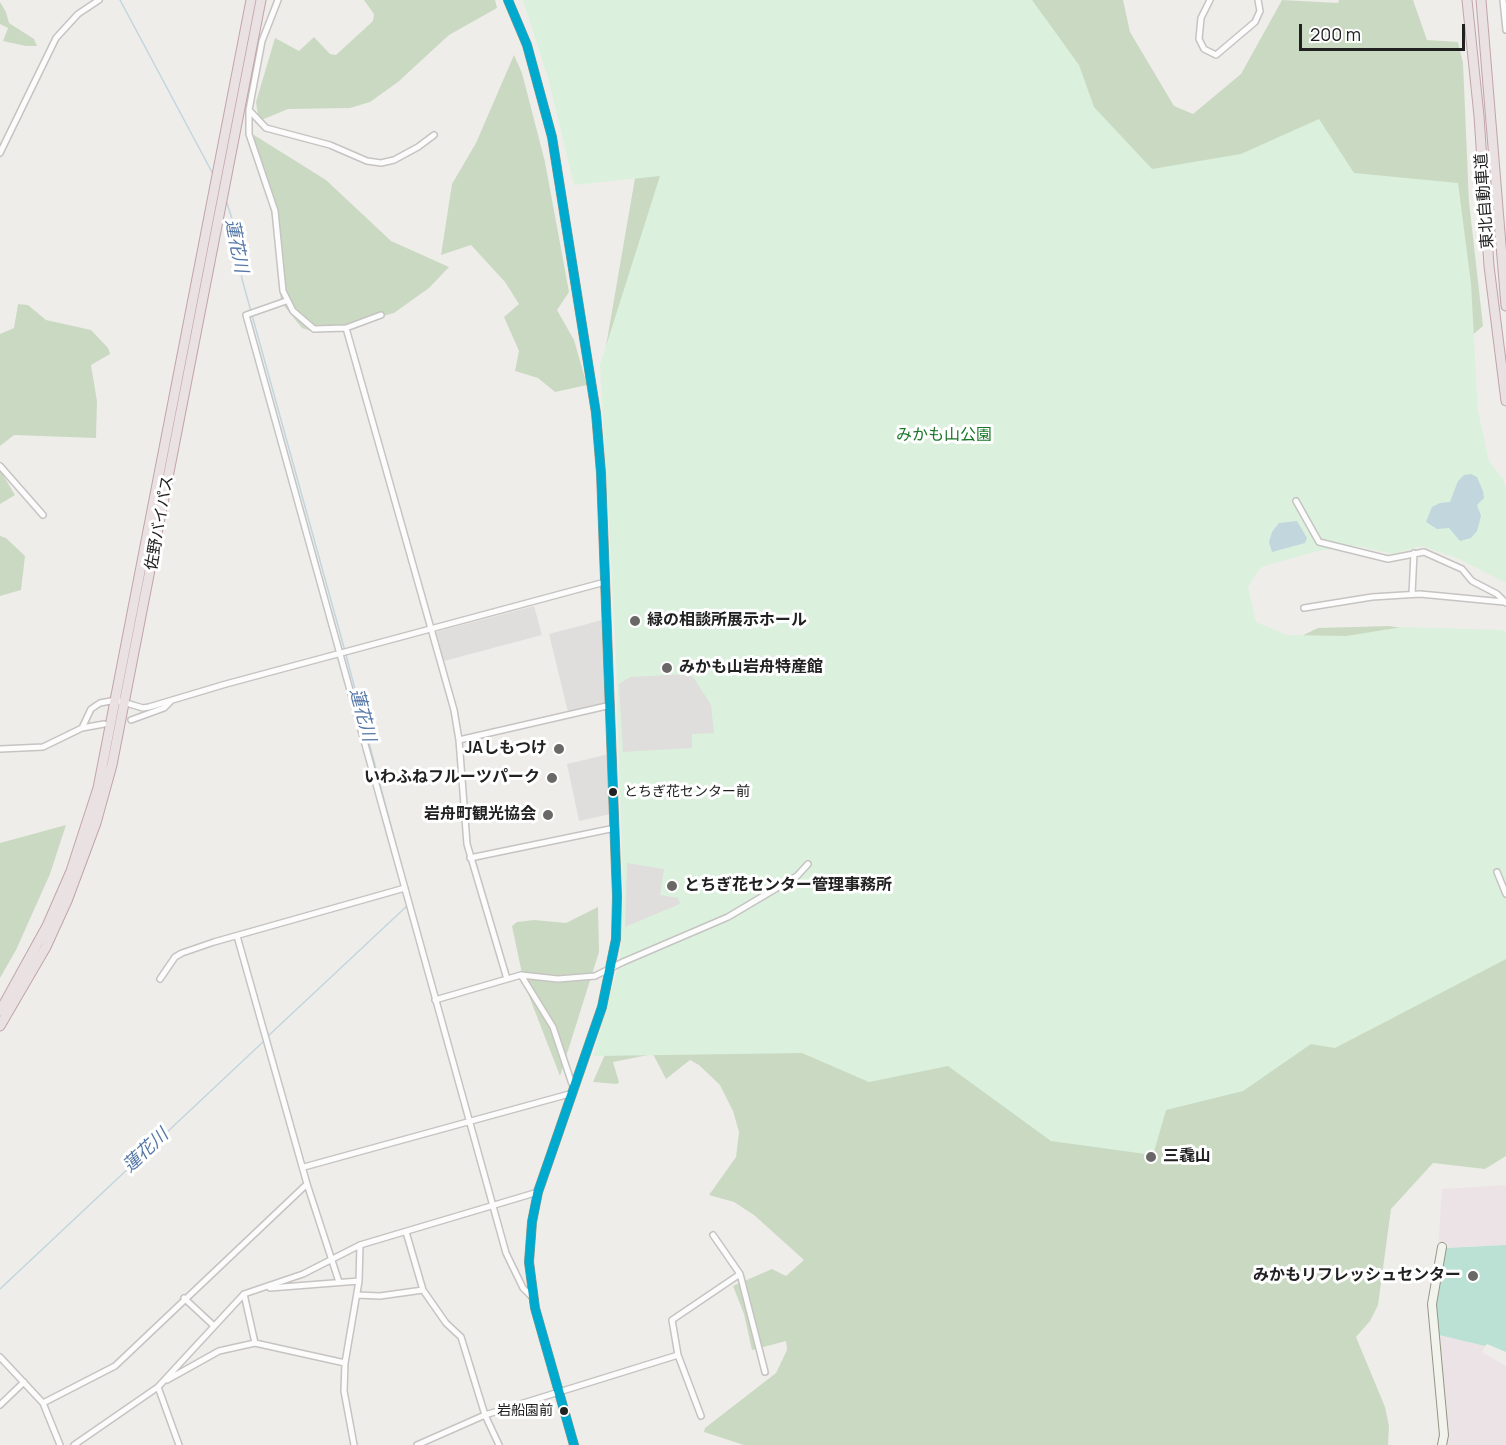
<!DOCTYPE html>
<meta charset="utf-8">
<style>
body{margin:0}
#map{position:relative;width:1506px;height:1445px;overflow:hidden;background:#efedea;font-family:Manrope,sans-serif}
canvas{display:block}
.scale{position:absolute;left:1299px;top:24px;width:166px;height:27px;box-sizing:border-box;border:3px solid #212121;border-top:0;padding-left:8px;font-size:18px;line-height:21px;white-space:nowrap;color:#212121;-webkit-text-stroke:4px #fff;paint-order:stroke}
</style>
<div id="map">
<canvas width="1506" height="1445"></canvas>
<div class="scale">200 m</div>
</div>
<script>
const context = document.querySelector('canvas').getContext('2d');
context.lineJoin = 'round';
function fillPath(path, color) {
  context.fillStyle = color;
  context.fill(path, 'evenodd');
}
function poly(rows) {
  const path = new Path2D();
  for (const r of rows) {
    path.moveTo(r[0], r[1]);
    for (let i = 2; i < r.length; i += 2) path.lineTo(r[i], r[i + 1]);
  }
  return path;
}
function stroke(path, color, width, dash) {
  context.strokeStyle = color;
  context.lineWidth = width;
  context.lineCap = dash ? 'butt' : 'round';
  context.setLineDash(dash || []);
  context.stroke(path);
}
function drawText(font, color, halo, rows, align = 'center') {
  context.font = font + ' Manrope,"Noto Sans JP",sans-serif';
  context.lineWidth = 6;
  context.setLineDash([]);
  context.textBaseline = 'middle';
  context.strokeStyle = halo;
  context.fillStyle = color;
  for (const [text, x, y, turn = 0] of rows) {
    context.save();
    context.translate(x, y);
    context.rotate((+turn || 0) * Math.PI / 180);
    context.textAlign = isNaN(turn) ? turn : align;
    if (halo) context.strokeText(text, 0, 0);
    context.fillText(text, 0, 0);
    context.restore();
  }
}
const industrial = poly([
 [1506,1185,1506,1245,1438,1248,1442,1189],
 [1439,1335,1485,1346,1482,1352,1506,1366,1506,1445,1447,1445,1449,1434]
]);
const forest = poly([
 [364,0,495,0,497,8,449,35,398,82,370,102,350,108,288,109,259,121,256,102,275,38,299,51,314,37,330,54,336,55,373,21,374,14],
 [747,0,1123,0,1130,32,1174,106,1193,114,1241,74,1282,0,1338,3,1339,0,1413,0,1427,40,1458,42,1463,63,1469,202,1483,326,1234,540,1225,623,1285,644,1318,628,1389,626,1437,633,1506,922,1506,1156,1485,1169,1433,1163,1391,1209,1378,1305,1370,1321,1356,1337,1385,1407,1389,1426,1388,1445,744,1445,704,1432,705,1428,776,1373,787,1350,786,1341,752,1350,744,1314,733,1286,772,1269,786,1276,804,1260,754,1215,734,1202,709,1195,736,1157,739,1132,733,1111,720,1085,699,1065,690,1060,666,1079,653,1054,613,1062,619,1082,617,1084,593,1082,629,999,606,346,635,178],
 [0,2,6,12,9,23,34,39,37,46,26,46,3,41,8,28,0,24],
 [514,55,522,73,545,162,569,292,557,310,574,340,587,385,555,392,538,378,515,371,519,351,504,317,519,304,505,282,471,245,441,255,452,184,476,143],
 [254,135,326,180,391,241,449,267,429,288,394,313,327,331,314,332,302,328,281,302,273,218,253,144],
 [18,304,28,305,46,320,91,330,108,348,110,354,91,365,97,401,96,438,14,435,0,446,0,334,14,328],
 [0,470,15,495,0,504],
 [0,536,6,538,25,556,21,590,0,596],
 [66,825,50,874,16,950,0,978,0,843],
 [598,907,599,952,560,1076,524,983,512,926,517,922,534,920,566,923]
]);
const park = poly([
 [523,0,1032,0,1079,65,1094,107,1152,169,1241,154,1319,119,1354,173,1458,183,1471,284,1478,411,1489,461,1503,479,1506,491,1506,583,1459,559,1422,546,1393,554,1357,546,1318,551,1261,567,1248,587,1256,622,1287,635,1346,636,1403,627,1503,630,1506,634,1506,959,1335,1048,1311,1044,1243,1091,1166,1110,1153,1155,1051,1141,948,1066,869,1082,802,1053,593,1056,620,959,623,889,616,657,600,365,660,176,574,185,548,78]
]);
const pitch = poly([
 [1506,1245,1506,1352,1487,1344,1485,1346,1439,1335,1435,1304,1446,1248]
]);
const parking = poly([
 [534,606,542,635,444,661,436,632],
 [602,620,607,703,568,712,549,634],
 [688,674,694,678,711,705,714,733,692,734,692,748,623,752,619,684,630,677],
 [609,754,611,814,579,821,567,764],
 [627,863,664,869,660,895,678,898,680,904,625,927]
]);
const water = poly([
 [1471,474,1477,477,1483,491,1484,498,1477,505,1481,516,1477,531,1471,538,1460,541,1449,528,1437,529,1426,522,1432,507,1440,503,1450,502,1458,481,1464,475],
 [1297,521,1307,538,1305,543,1272,552,1269,542,1272,532,1279,523]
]);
const stream = poly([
 [120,0,213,174],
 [226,200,234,225,242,279,345,651],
 [346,655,411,902],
 [267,1037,408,905],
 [0,1289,264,1041]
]);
const street = poly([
 [278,0,262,41,249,110,249,134,275,211,283,291,293,311,314,329,346,328,381,315],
 [1210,0,1201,18,1199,39,1204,49,1216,55,1255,22,1260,11,1258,0],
 [1503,0,1506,30],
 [250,111,266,128,330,145,367,161,381,163,394,160,418,147,434,135],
 [0,153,56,38,78,14,99,0],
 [286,301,246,315,506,1253,523,1288,533,1298],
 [346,328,454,710,459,740,467,844,507,979],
 [0,466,43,515],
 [1296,501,1319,542,1388,559,1424,552,1462,569,1472,581,1497,594,1506,603],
 [1412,594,1414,553],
 [1304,608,1372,597,1420,594,1504,602],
 [131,720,164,708,170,702],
 [82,728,104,724],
 [459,740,611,705],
 [0,749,43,747,82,728,91,709,100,703,116,700,143,708,149,707,226,684,605,582],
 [470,858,615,828],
 [1497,872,1506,894],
 [237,936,307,1184,339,1282],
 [623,962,728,917,797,876,808,864],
 [521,975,553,1027,572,1084,575,1085],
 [160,979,175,957,182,953,214,942,405,888],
 [435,1000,521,975,558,979,595,976],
 [304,1167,573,1093],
 [406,1232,423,1290,446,1323,461,1337,485,1415,499,1445],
 [713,1235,740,1274,765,1372],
 [270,1288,359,1281],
 [244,1294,255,1343],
 [357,1295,380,1296,423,1290],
 [184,1298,213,1325],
 [0,1357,43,1403,60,1445],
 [167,1380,219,1351,255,1343,345,1363],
 [158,1387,179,1445],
 [43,1403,115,1366,307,1184],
 [0,1405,24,1382],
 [701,1416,678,1355,672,1320,740,1274],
 [74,1445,158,1387,244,1294,303,1274,360,1245,538,1192],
 [354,1445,344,1391,345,1363,359,1281,360,1245],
 [417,1445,485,1415,678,1355]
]);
const secondary = poly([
 [508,0,527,45,552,137,596,413,601,473,617,896,616,939,602,1007,538,1192,532,1222,529,1262,535,1308,574,1445],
 [1442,1247,1432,1304,1444,1435,1442,1445]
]);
const highway = poly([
 [1467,0,1479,116,1489,266,1506,401],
 [1481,0,1506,306],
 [0,1011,47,926,71,871,98,788,251,0],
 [0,1026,46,947,67,901,96,823,112,765,261,0]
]);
const streetBridge = poly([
 [595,976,623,962]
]);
const bus1 = poly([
 [508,0,527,45,552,137,596,413,601,473,617,896,616,939,602,1007,538,1192,532,1222,529,1262,535,1308,574,1445]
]);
const markers = [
 [635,621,6,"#696867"],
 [667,668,6,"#696867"],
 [559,749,6,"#696867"],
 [552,778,6,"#696867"],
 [613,792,5,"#212121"],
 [548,815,6,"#696867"],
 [672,886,6,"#696867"],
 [1151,1157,6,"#696867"],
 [1473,1276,6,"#696867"],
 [564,1411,5,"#212121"]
];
const busNames = [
 ["とちぎ花センター前",624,792],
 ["岩船園前",553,1411,"right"]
];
const streetNames = [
 ["東北自動車道",1485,201,-94],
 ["佐野バイパス",160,523,-80]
];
const parkNames = [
 ["みかも山公園",944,436]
];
const poiNames = [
 ["緑の相談所展示ホール",647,621],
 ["みかも山岩舟特産館",679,668],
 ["JAしもつけ",547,749,"right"],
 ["いわふねフルーツパーク",540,778,"right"],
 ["岩舟町観光協会",536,815,"right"],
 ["とちぎ花センター管理事務所",684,886],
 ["三毳山",1163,1157],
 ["みかもリフレッシュセンター",1461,1276,"right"]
];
const waterNames = [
 ["蓮花川",236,246,79],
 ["蓮花川",362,715,75],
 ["蓮花川",146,1151,-43]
];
fillPath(industrial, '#ece3e7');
fillPath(forest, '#cadac2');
fillPath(park, '#dbf1dd');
fillPath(pitch, '#bae1d3');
fillPath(parking, '#dfdedd');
fillPath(water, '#c2d6de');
stroke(stream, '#c2d6de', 1.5);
stroke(street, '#c5c4c2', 8);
stroke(secondary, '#949784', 10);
stroke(highway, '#c1a4aa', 11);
stroke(street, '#fdfcfc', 5);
stroke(secondary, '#f2f3ed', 8);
stroke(highway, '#eae1e2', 9);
stroke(streetBridge, '#c5c4c2', 8, []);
stroke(streetBridge, '#fdfcfc', 5);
stroke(bus1, '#00a9ce', 9);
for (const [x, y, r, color] of markers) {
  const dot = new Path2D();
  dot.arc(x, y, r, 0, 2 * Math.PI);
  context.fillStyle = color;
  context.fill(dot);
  stroke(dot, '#fff', 2);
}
drawText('14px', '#212121', '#fff', busNames, 'left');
drawText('16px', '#212121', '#fff', streetNames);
drawText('16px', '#187727', '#fff', parkNames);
drawText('bold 16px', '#212121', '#fff', poiNames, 'left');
drawText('italic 18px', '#5678a8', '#fff', waterNames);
</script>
